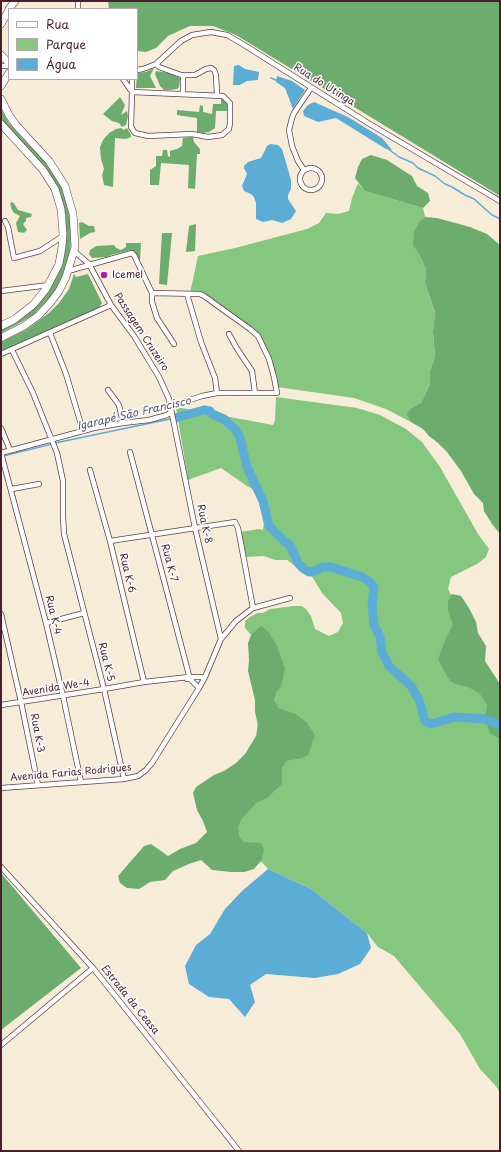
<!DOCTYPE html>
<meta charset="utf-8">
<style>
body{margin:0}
#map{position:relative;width:501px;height:1152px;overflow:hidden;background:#f6ecd8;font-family:"Playpen Sans",sans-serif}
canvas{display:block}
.frame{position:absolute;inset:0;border:2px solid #4a1f2b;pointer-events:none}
.legend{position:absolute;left:8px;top:8px;width:130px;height:72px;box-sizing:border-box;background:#fff;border:1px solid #b7a5aa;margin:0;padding:5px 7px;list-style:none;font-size:12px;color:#4a1f2b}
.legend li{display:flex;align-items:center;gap:8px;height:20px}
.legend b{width:20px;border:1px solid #b7a5aa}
</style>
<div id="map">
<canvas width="501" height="1152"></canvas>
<div class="frame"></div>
<ul class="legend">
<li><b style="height:5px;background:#fff"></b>Rua</li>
<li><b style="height:11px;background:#85c77f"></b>Parque</li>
<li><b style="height:11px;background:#5badd6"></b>Água</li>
</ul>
</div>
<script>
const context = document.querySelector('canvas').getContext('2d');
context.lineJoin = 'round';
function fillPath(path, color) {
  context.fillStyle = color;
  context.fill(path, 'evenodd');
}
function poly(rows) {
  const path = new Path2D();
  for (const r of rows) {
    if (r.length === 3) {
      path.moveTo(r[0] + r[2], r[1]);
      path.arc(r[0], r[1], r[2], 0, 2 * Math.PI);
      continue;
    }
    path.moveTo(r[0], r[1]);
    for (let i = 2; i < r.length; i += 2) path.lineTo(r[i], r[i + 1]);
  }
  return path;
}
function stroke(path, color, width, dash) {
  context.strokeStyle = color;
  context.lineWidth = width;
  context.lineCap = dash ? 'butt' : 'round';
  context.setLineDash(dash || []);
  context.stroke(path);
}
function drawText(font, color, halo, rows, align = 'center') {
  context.font = font + ' "Playpen Sans",sans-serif';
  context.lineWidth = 3;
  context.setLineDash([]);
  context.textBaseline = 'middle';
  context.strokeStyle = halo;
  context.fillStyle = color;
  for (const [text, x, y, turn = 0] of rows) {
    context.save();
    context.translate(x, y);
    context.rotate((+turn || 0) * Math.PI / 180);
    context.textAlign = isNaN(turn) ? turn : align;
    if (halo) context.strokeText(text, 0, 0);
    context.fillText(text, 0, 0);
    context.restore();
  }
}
const green = poly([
 [358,183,365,191,423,208,425,217,420,221,413,246,420,256,426,269,425,283,435,314,433,332,435,356,430,371,430,384,421,403,411,408,406,414,411,422,386,409,354,398,277,387,261,341,256,334,205,295,190,293,198,256,235,248,307,229,319,223,326,213,338,214,349,211,352,198],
 [276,397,357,408,380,415,406,429,422,442,440,467,478,534,489,549,486,557,477,564,451,577,448,589,457,607,500,704,500,1092,494,1084,480,1069,460,1034,394,956,378,947,367,933,311,889,268,869,261,861,227,854,256,777,260,641,251,635,245,628,245,621,250,617,257,613,263,613,270,609,294,606,302,606,306,609,311,616,315,629,329,636,338,632,343,623,341,613,322,593,313,578,308,573,302,571,287,560,275,560,264,556,246,557,240,532,259,529,263,530,265,513,264,504,259,490,254,490,247,486,221,468,188,480,176,407,273,425,275,420]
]);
const forest = poly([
 [108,1,500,1,500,196,236,35,213,26,190,26,168,36,156,48,146,52,137,51,137,9,109,9],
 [154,68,150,76,156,88,136,88,137,73,146,72],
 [156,71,169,73,180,78,179,87,177,89,170,90,164,90,160,86,155,74],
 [120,97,125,105,121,115,127,111,128,116,126,125,122,127,119,123,112,121,103,114],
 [221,99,224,99,229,103,229,111,216,111,215,128,209,132,203,133,197,132,197,118,177,115,177,110,199,112,200,105,203,106,203,112,212,114,213,104,221,104],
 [1,109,9,123,21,137,49,165,64,190,72,221,70,255,65,270,59,284,50,297,33,315,16,325,1,333,1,328,16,322,61,266,65,252,66,217,58,191,2,122,1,120],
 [121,128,124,130,127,128,131,135,131,137,126,139,115,138,113,187,104,185,102,175,104,169,101,159,100,147,103,140,109,133,116,129],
 [193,137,194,142,200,149,200,154,197,154,195,189,188,188,189,165,161,163,159,185,150,185,150,170,156,166,156,156,162,156,163,150,167,150,168,156,170,157,170,151,177,149,182,146,183,138],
 [371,155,387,160,412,176,417,186,428,193,430,201,423,208,365,191,355,178,358,167,362,159],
 [13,202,18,210,32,214,31,217,26,218,26,221,23,224,27,230,24,233,18,232,16,223,20,216,14,213,12,210,10,203],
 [425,217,437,218,470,227,487,234,500,245,500,534,492,524,484,511,483,503,474,494,461,471,447,452,438,443,429,436,423,429,411,422,406,414,411,408,421,403,430,384,430,371,435,356,433,332,435,313,425,283,426,269,420,256,413,246,414,232,420,221],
 [82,222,89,226,94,226,95,232,90,233,80,239,79,223],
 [196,224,195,251,186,252,189,226],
 [162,233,172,233,167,285,159,284],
 [126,243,141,243,140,261,131,250,111,255,107,257,92,258,89,254,90,250,96,246,114,245,116,248,121,250,126,247],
 [74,274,76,277,88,274,102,303,98,309,1,352,1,342,26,330,49,313,59,303,69,289],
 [452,594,461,596,469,608,476,622,478,633,486,646,485,661,500,684,500,739,490,733,485,719,487,705,480,694,470,688,453,683,448,678,438,659,446,638,453,625,448,610,448,602],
 [261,626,268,631,277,646,285,669,281,687,276,692,274,700,278,708,296,714,307,723,315,735,308,755,302,758,286,761,282,768,282,784,267,798,256,803,241,820,238,827,239,836,244,842,261,843,264,850,261,861,254,869,244,872,231,872,212,870,201,860,189,864,173,871,165,880,150,882,139,889,127,888,120,883,118,876,144,846,151,844,168,856,180,849,196,843,207,832,203,821,197,810,193,793,196,787,214,775,224,771,236,763,245,754,256,736,258,725,255,712,255,700,248,671,249,660,248,643,251,635],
 [1,873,81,968,1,1030]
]);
const water = poly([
 [239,65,245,69,259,72,258,80,247,81,240,85,233,85,234,66],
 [277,76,292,81,305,90,293,109,285,88,276,82],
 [314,102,348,117,382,138,392,150,386,149,336,118,318,122,304,116,303,111,308,105],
 [270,144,278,145,282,149,291,180,291,189,288,195,288,199,296,211,291,219,282,223,272,220,263,222,256,219,256,203,254,197,251,194,244,191,242,186,247,174,244,168,244,166,248,162,261,158,267,146],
 [268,869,311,889,367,933,371,948,360,964,338,974,315,978,266,974,250,985,255,1002,245,1017,229,999,209,997,189,984,185,966,196,945,210,934,225,909,242,891]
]);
const stream = poly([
 [271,78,278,81],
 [387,148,399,157,413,163,418,168,435,176,445,184,452,187,465,195,474,199,492,215,500,219],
 [55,443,175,418],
 [3,456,52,444]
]);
const river = poly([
 [175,418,204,410,210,411,212,414,224,419,236,430,240,438,247,467,263,501,269,526,284,541,290,545,298,563,304,569,309,572,315,571,323,567,331,567,362,577,370,582,374,587,372,605,374,625,380,637,382,652,389,666,411,686,419,700,425,721,431,724,455,717,485,719,500,725]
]);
const minor = poly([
 [78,9,78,1],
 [156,64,159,67,181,75,195,75,206,69,211,68,214,70,216,75,217,95],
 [1,66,9,66],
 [137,70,143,69,156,64,181,41,192,35,211,32,227,35,241,43,368,123,500,201],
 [123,79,132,92,223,96,230,103,230,123,229,129,222,135,208,137,192,134,148,136,135,133,131,127,132,92,132,79],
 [183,93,183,76],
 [311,179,11],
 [304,170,298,161,292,146,289,130,292,118,294,113,311,88],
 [5,221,8,227,14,258,40,251,63,236],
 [74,251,89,264,111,305,134,336,159,377,169,399,195,528,221,639],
 [68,271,132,253,134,255,152,293,200,294,204,296,250,329,258,336,269,359,274,377,277,393,217,393,202,396,171,406],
 [1,291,49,285],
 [152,293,152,302,157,318,174,344],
 [187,294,201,342,215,378,217,393],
 [50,333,66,374,83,431],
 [229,334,236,347,252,371,255,393],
 [12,350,33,393,57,453,63,481,63,517,64,534,104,689,124,779],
 [1,354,111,305],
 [108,390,119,405,123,423],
 [1,428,10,450],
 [130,452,190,679],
 [1,453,46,623,63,696,81,782],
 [1,453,94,428,123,423,149,420,167,415,171,412],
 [90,470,110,541,144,682],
 [12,489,39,484],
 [110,541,235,522,238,528,253,608],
 [1,614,21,702,38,785],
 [46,623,84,613],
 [187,679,190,679,199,688],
 [1,705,104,689,144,682,189,677,205,677],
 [1,788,124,779,138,776,146,770,152,763,199,688,205,677,221,639,236,621,253,608,290,598],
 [1,867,93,968,239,1151],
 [1,1045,93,968]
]);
const primary = poly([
 [9,9,15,1],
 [1,24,9,10],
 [1,55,9,63],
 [1,86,9,73],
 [1,99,9,115,16,125,49,161,65,186,73,214,75,247,66,277,59,291,50,303,38,316,24,326,1,338],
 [1,124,43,170,55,189,61,209,63,234,62,247,59,264,46,289,33,305,15,319,1,326]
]);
const markers = [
 [104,275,4,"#b5179e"]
];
const streetNames = [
 ["Rua do Utinga",324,85,32],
 ["Passagem Cruzeiro",141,332,57],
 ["Rua K-8",204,524,78],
 ["Rua K-7",169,563,75],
 ["Rua K-6",127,573,76],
 ["Rua K-4",53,615,76],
 ["Rua K-5",106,662,76],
 ["Avenida We-4",56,688,-9],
 ["Rua K-3",37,733,79],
 ["Avenida Farias Rodrigues",71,773,-5],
 ["Estrada da Ceasa",130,1000,51]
];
const poiNames = [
 ["Icemel",112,275]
];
const waterNames = [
 ["Igarapé São Francisco",134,414,-13]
];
fillPath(green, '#85c77f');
fillPath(forest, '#6cac6e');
fillPath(water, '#5badd6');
stroke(stream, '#5badd6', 1.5);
stroke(river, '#5badd6', 9);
stroke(minor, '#643e45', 6);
stroke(primary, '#643e45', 8);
stroke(minor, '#fff', 4.5);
stroke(primary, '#fff', 7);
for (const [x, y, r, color] of markers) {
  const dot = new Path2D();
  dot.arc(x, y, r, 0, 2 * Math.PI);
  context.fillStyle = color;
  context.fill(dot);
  stroke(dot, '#fff', 1.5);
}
drawText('10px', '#4a1f2b', '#fff', streetNames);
drawText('10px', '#4a1f2b', '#fff', poiNames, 'left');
drawText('italic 11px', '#51586f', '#fff', waterNames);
</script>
